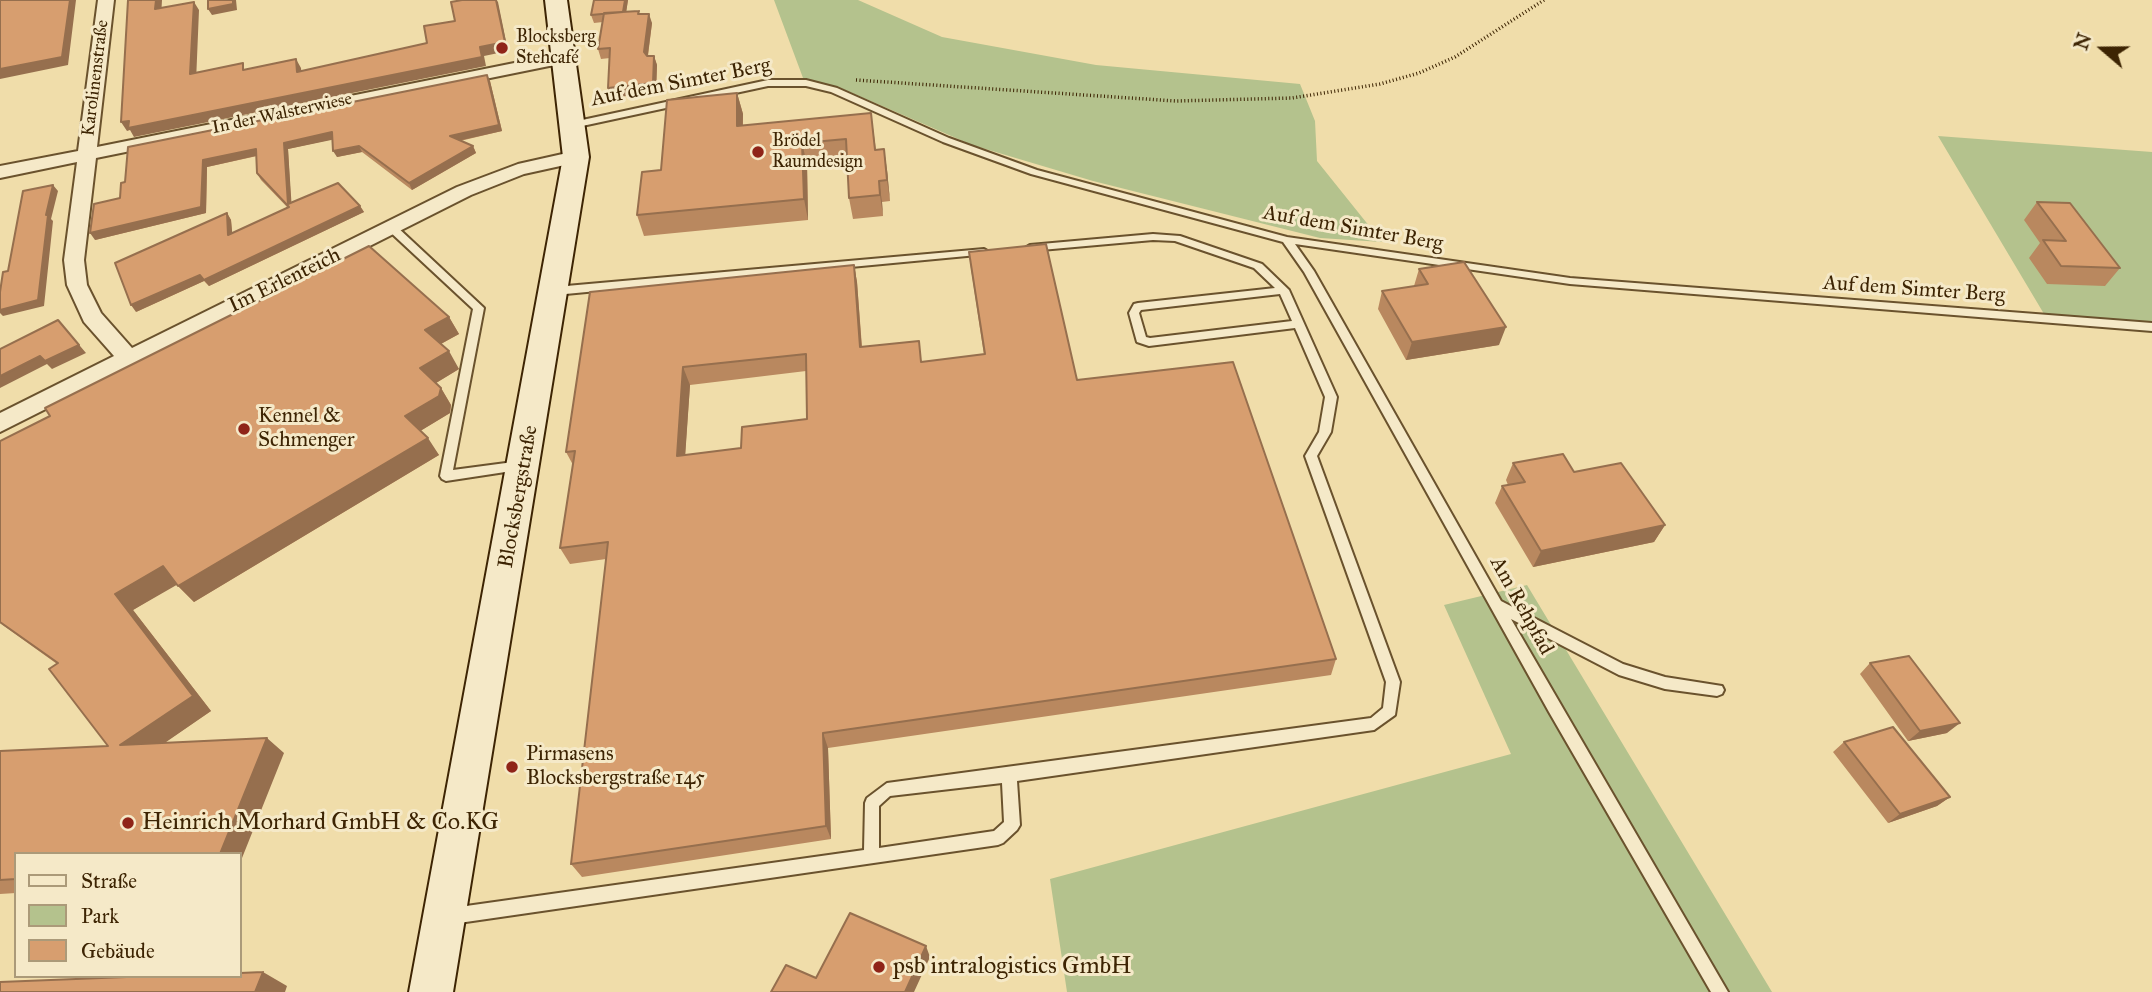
<!DOCTYPE html>
<meta charset="utf-8">
<style>
body{margin:0}
#map{position:relative;width:2152px;height:992px;overflow:hidden;background:#f0ddaa;font-family:"IM FELL Great Primer",serif}
canvas{display:block}
.legend{position:absolute;left:14px;top:852px;width:228px;height:126px;box-sizing:border-box;background:#f5e9c8;border:2px solid #ab9a79;margin:0;padding:9px 12px;list-style:none;font-size:21px;color:#3d2403}
.legend li{display:flex;align-items:center;gap:14px;height:35px}
.legend b{width:35px;border:2px solid #ab9a79}
.north{position:absolute;left:2068px;top:14px;width:70px;height:70px;-webkit-text-stroke:5px #f5e9c8;paint-order:stroke;rotate:290deg;font-size:19px;font-weight:700;line-height:28px;text-align:center;color:#3d2403}
.north::after{content:'';display:block;margin:auto;width:24px;height:32px;background:#3d2403;clip-path:polygon(50% 0,100% 100%,50% 72%,0 100%)}
</style>
<div id="map">
<canvas width="2152" height="992"></canvas>
<ul class="legend">
<li><b style="height:9px;background:#f5e9c8"></b>Straße</li>
<li><b style="height:19px;background:#b4c28d"></b>Park</li>
<li><b style="height:19px;background:#d79e6f"></b>Gebäude</li>
</ul>
<div class="north">N</div>
</div>
<script>
const context = document.querySelector('canvas').getContext('2d');
context.lineJoin = 'round';
function fillPath(path, color) {
  context.fillStyle = color;
  context.fill(path, 'evenodd');
}
function poly(rows) {
  const path = new Path2D();
  for (const r of rows) {
    path.moveTo(r[0], r[1]);
    for (let i = 2; i < r.length; i += 2) path.lineTo(r[i], r[i + 1]);
  }
  return path;
}
function stroke(path, color, width, dash) {
  context.strokeStyle = color;
  context.lineWidth = width;
  context.lineCap = dash ? 'butt' : 'round';
  context.setLineDash(dash || []);
  context.stroke(path);
}
function drawText(font, color, halo, rows, align = 'center') {
  context.font = font + ' "IM FELL Great Primer",serif';
  context.lineWidth = 6;
  context.setLineDash([]);
  context.textBaseline = 'middle';
  context.strokeStyle = halo;
  context.fillStyle = color;
  for (const [text, x, y, turn = 0] of rows) {
    context.save();
    context.translate(x, y);
    context.rotate((+turn || 0) * Math.PI / 180);
    context.textAlign = isNaN(turn) ? turn : align;
    if (halo) context.strokeText(text, 0, 0);
    context.fillText(text, 0, 0);
    context.restore();
  }
}
const green = poly([
 [774,0,858,0,942,37,1096,65,1300,84,1315,121,1317,161,1382,242,1320,238,1093,181,972,145,836,86,806,86],
 [1938,136,2152,152,2152,327,2047,319],
 [1527,585,1772,992,1067,992,1050,879,1511,754,1444,605]
]);
const path = poly([
 [856,80,1176,101,1292,98,1380,84,1419,73,1455,57,1544,0]
]);
const service = poly([
 [768,80,806,80,837,88,949,138,1037,170,1287,237,1570,278,2152,323,2152,331,1570,284,1295,244,1314,271,1501,601,1623,664,1665,677,1722,686,1724,690,1722,694,1717,696,1665,689,1619,675,1511,619,1728,992,1711,992,1549,712,1304,272,1283,242,1031,174,943,142,831,92,806,86,768,86,573,128,568,125,573,122,768,80],
 [392,225,396,226,484,308,453,470,521,461,525,463,527,466,525,469,446,481,442,479,440,476,473,309,388,230,387,228,392,225],
 [1153,234,1180,236,1262,264,1289,290,1337,397,1331,432,1317,456,1400,682,1395,715,1374,730,1017,781,1020,825,1017,830,1003,843,998,845,452,924,446,922,444,916,446,910,452,908,864,850,865,803,867,798,887,783,1371,718,1383,708,1386,682,1305,456,1319,432,1325,397,1295,328,1149,346,1137,342,1129,313,1134,304,1138,303,1275,288,1254,268,1175,241,1153,240,1030,251,1025,248,1030,245,1153,234],
 [1280,294,1292,321,1150,338,1146,337,1139,313,1141,310,1280,294],
 [1002,783,1004,822,994,831,879,848,879,806,890,796,1002,783],
 [984,249,989,252,988,254,555,295,550,291,555,287,984,249]
]);
const minor = poly([
 [98,0,114,0,97,147,564,53,573,58,564,63,96,158,84,260,87,285,101,313,132,348,457,187,518,164,576,151,585,157,583,161,524,174,471,195,0,432,0,413,114,356,84,322,67,285,64,260,77,162,0,178,0,166,78,151,98,0]
]);
const secondary = poly([
 [545,0,567,0,589,157,453,992,409,992,563,157,545,0]
]);
const wall = poly([
 [594,0,628,0,626,12,640,14,652,23,648,56,654,56,657,65,656,92,611,98,610,58,601,59,598,49,603,22,594,23,591,15],
 [487,75,490,81,502,131,460,141,473,146,476,153,412,190,362,152,337,157,333,139,288,149,291,203,360,206,364,212,209,286,204,281,136,312,227,213,231,220,232,233,288,208,261,180,257,173,257,156,207,167,206,213,95,240,120,198,121,183],
 [737,93,743,114,743,126,871,113,876,150,887,170,890,201,882,202,883,216,853,219,849,198,847,160,807,164,808,220,644,236,637,215,661,170],
 [2037,202,2120,268,2105,286,2047,284,2029,258,2040,243,2024,220],
 [969,252,1077,380,1336,659,1331,675,828,748,831,839,582,877,571,864,606,559,570,564,560,548,573,465,566,452,590,292,854,265,857,282,862,347,922,362,984,355,971,269],
 [806,371,807,419,741,448,685,455,690,385],
 [1419,269,1499,345,1406,360,1378,309,1382,291,1414,286],
 [449,317,459,334,441,344,459,369,436,383,441,388,451,405,450,413,420,431,439,455,194,602,176,584,133,610,211,711,164,743,284,753,16,854,16,893,0,894,0,751,108,746,57,664,0,623,0,441],
 [1513,463,1574,472,1665,525,1654,542,1533,567,1495,503,1502,486,1508,485,1506,480],
 [1870,663,1947,733,1908,741,1860,674],
 [1844,742,1950,797,1937,806,1888,823,1833,752]
]);
const shadedWall = poly([
 [70,0,76,0,68,65,0,79,0,69],
 [156,0,162,0,161,18,155,9],
 [233,0,236,0,237,10,212,15,208,9],
 [496,0,498,2,508,51,484,56,486,66,134,137,130,130,127,131,121,122,480,47],
 [625,0,628,0,625,20,623,12],
 [194,2,199,10,196,82,190,74],
 [649,14,652,23,647,61,644,52],
 [654,56,657,65,656,92,611,98,608,88],
 [296,59,301,68,302,80,297,72],
 [487,75,490,81,502,131,453,142,450,136],
 [737,93,743,114,742,147,737,126],
 [332,132,336,139,288,149,292,211,288,204,284,143],
 [802,143,807,164,808,220,804,199],
 [359,146,362,152,337,157,333,151],
 [473,146,476,153,412,190,409,183],
 [256,149,260,155,207,167,206,213,95,240,90,233,203,160],
 [884,149,887,170,890,201,887,180],
 [879,181,882,202,883,216,880,195],
 [53,185,58,191,51,219,53,221,44,306,3,316,0,313,0,310,46,215],
 [360,206,364,212,209,286,204,280],
 [227,213,231,220,233,241,228,235],
 [854,265,857,282,863,365,860,347],
 [200,275,204,281,136,312,131,305],
 [449,317,459,334,435,347,425,330],
 [58,320,86,353,52,369,47,364,0,388,0,376,40,356],
 [1506,327,1499,345,1406,360,1412,342],
 [449,351,459,369,431,386,420,368],
 [683,367,690,385,684,473,677,456],
 [441,388,451,405,450,413,417,433,405,416],
 [428,438,439,455,194,602,178,586],
 [1665,525,1654,542,1533,567,1541,551],
 [163,566,180,583,133,610,211,711,140,760,120,745,115,594],
 [1960,723,1947,733,1908,741,1920,731],
 [823,733,828,748,831,839,826,826],
 [267,738,284,753,240,863,240,854,220,854],
 [1950,797,1937,806,1888,823,1900,814],
 [926,946,930,957,914,992,905,992],
 [263,972,287,986,285,992,255,992]
]);
const building = poly([
 [0,0,70,0,62,57,0,69,0,0],
 [128,0,156,0,155,9,194,2,190,74,243,63,243,70,296,59,297,72,427,43,424,26,455,21,451,2,462,0,496,0,505,42,480,47,482,57,128,128,129,121,121,122,128,0],
 [208,0,233,0,233,4,208,9,208,0],
 [594,0,625,0,623,12,591,15,594,0],
 [639,11,638,14,649,14,644,52,647,56,654,56,653,83,608,88,610,48,598,49,604,13,639,11],
 [487,75,499,125,450,136,473,146,409,183,359,146,333,151,332,132,284,143,288,204,338,183,360,206,204,280,200,275,131,305,115,263,227,213,228,235,289,207,257,173,256,149,203,160,201,207,90,233,94,204,120,198,121,183,125,182,128,147,487,75],
 [737,93,737,126,871,113,875,150,884,149,887,180,879,181,880,195,849,198,846,139,802,143,804,199,637,215,642,172,661,170,667,100,737,93],
 [53,185,46,215,48,215,38,300,0,310,0,292,3,272,8,271,23,191,53,185],
 [2037,202,2070,203,2120,268,2061,266,2043,240,2066,241,2037,202],
 [1046,244,1077,380,1233,362,1336,659,823,733,826,826,571,864,608,542,560,548,575,451,566,452,590,292,854,265,860,347,919,341,921,362,985,354,969,252,1046,244],
 [806,354,807,419,742,427,741,448,677,456,683,367,806,354],
 [369,246,449,317,425,330,449,351,420,368,441,388,439,396,405,416,428,438,178,586,163,566,115,594,193,696,120,745,267,738,220,854,16,854,16,879,0,880,0,751,108,746,49,669,58,663,0,622,0,441,50,416,45,408,369,246],
 [1464,262,1506,327,1412,342,1382,291,1428,284,1419,269,1464,262],
 [58,320,79,345,45,361,40,356,0,376,0,349,58,320],
 [1563,454,1574,472,1621,463,1665,525,1541,551,1502,486,1525,482,1513,463,1563,454],
 [1909,656,1960,723,1920,731,1870,663,1909,656],
 [1893,727,1950,797,1900,814,1844,742,1893,727],
 [850,913,926,946,905,992,771,992,786,965,816,978,850,913],
 [263,972,255,992,0,992,0,982,152,976,240,976,240,973,263,972]
]);
const markers = [
 [502,48,7,"#8f2418"],
 [758,152,7,"#8f2418"],
 [244,429,7,"#8f2418"],
 [512,767,7,"#8f2418"],
 [128,823,7,"#8f2418"],
 [879,967,7,"#8f2418"]
];
const farPoinames = [
 ["Blocksberg",516,38],
 ["Stehcafé",516,59],
 ["Brödel",772,142],
 ["Raumdesign",772,163]
];
const farStreetnames = [
 ["Karolinenstraße",96,78,-83],
 ["In der Walsterwiese",282,114,-12]
];
const streetNames = [
 ["Auf dem Simter Berg",681,83,-11],
 ["Auf dem Simter Berg",1353,229,10],
 ["Im Erlenteich",285,281,-26],
 ["Auf dem Simter Berg",1914,290,4],
 ["Blocksbergstraße",519,497,-80],
 ["Am Rehpfad",1521,606,61]
];
const poiNames = [
 ["Kennel &",258,417],
 ["Schmenger",258,441],
 ["Pirmasens",526,755],
 ["Blocksbergstraße 145",526,779]
];
const nearPoinames = [
 ["Heinrich Morhard GmbH & Co.KG",142,823],
 ["psb intralogistics GmbH",893,967]
];
fillPath(green, '#b4c28d');
stroke(service, '#6a522d', 4);
stroke(minor, '#6a522d', 4);
stroke(secondary, '#3d2403', 4);
stroke(path, '#3d2403', 3.5, [1, 2.5]);
fillPath(service, '#f5e9c8');
fillPath(minor, '#f5e9c8');
fillPath(secondary, '#f5e9c8');
fillPath(wall, '#b9885f');
fillPath(shadedWall, '#966f4e');
fillPath(building, '#d79e6f');
stroke(building, '#966f4e', 2);
for (const [x, y, r, color] of markers) {
  const dot = new Path2D();
  dot.arc(x, y, r, 0, 2 * Math.PI);
  context.fillStyle = color;
  context.fill(dot);
  stroke(dot, '#f5e9c8', 2.5);
}
drawText('18px', '#3d2403', '#f5e9c8', farPoinames, 'left');
drawText('18px', '#3d2403', '#f5e9c8', farStreetnames);
drawText('21px', '#3d2403', '#f5e9c8', streetNames);
drawText('21px', '#3d2403', '#f5e9c8', poiNames, 'left');
drawText('24px', '#3d2403', '#f5e9c8', nearPoinames, 'left');
</script>
